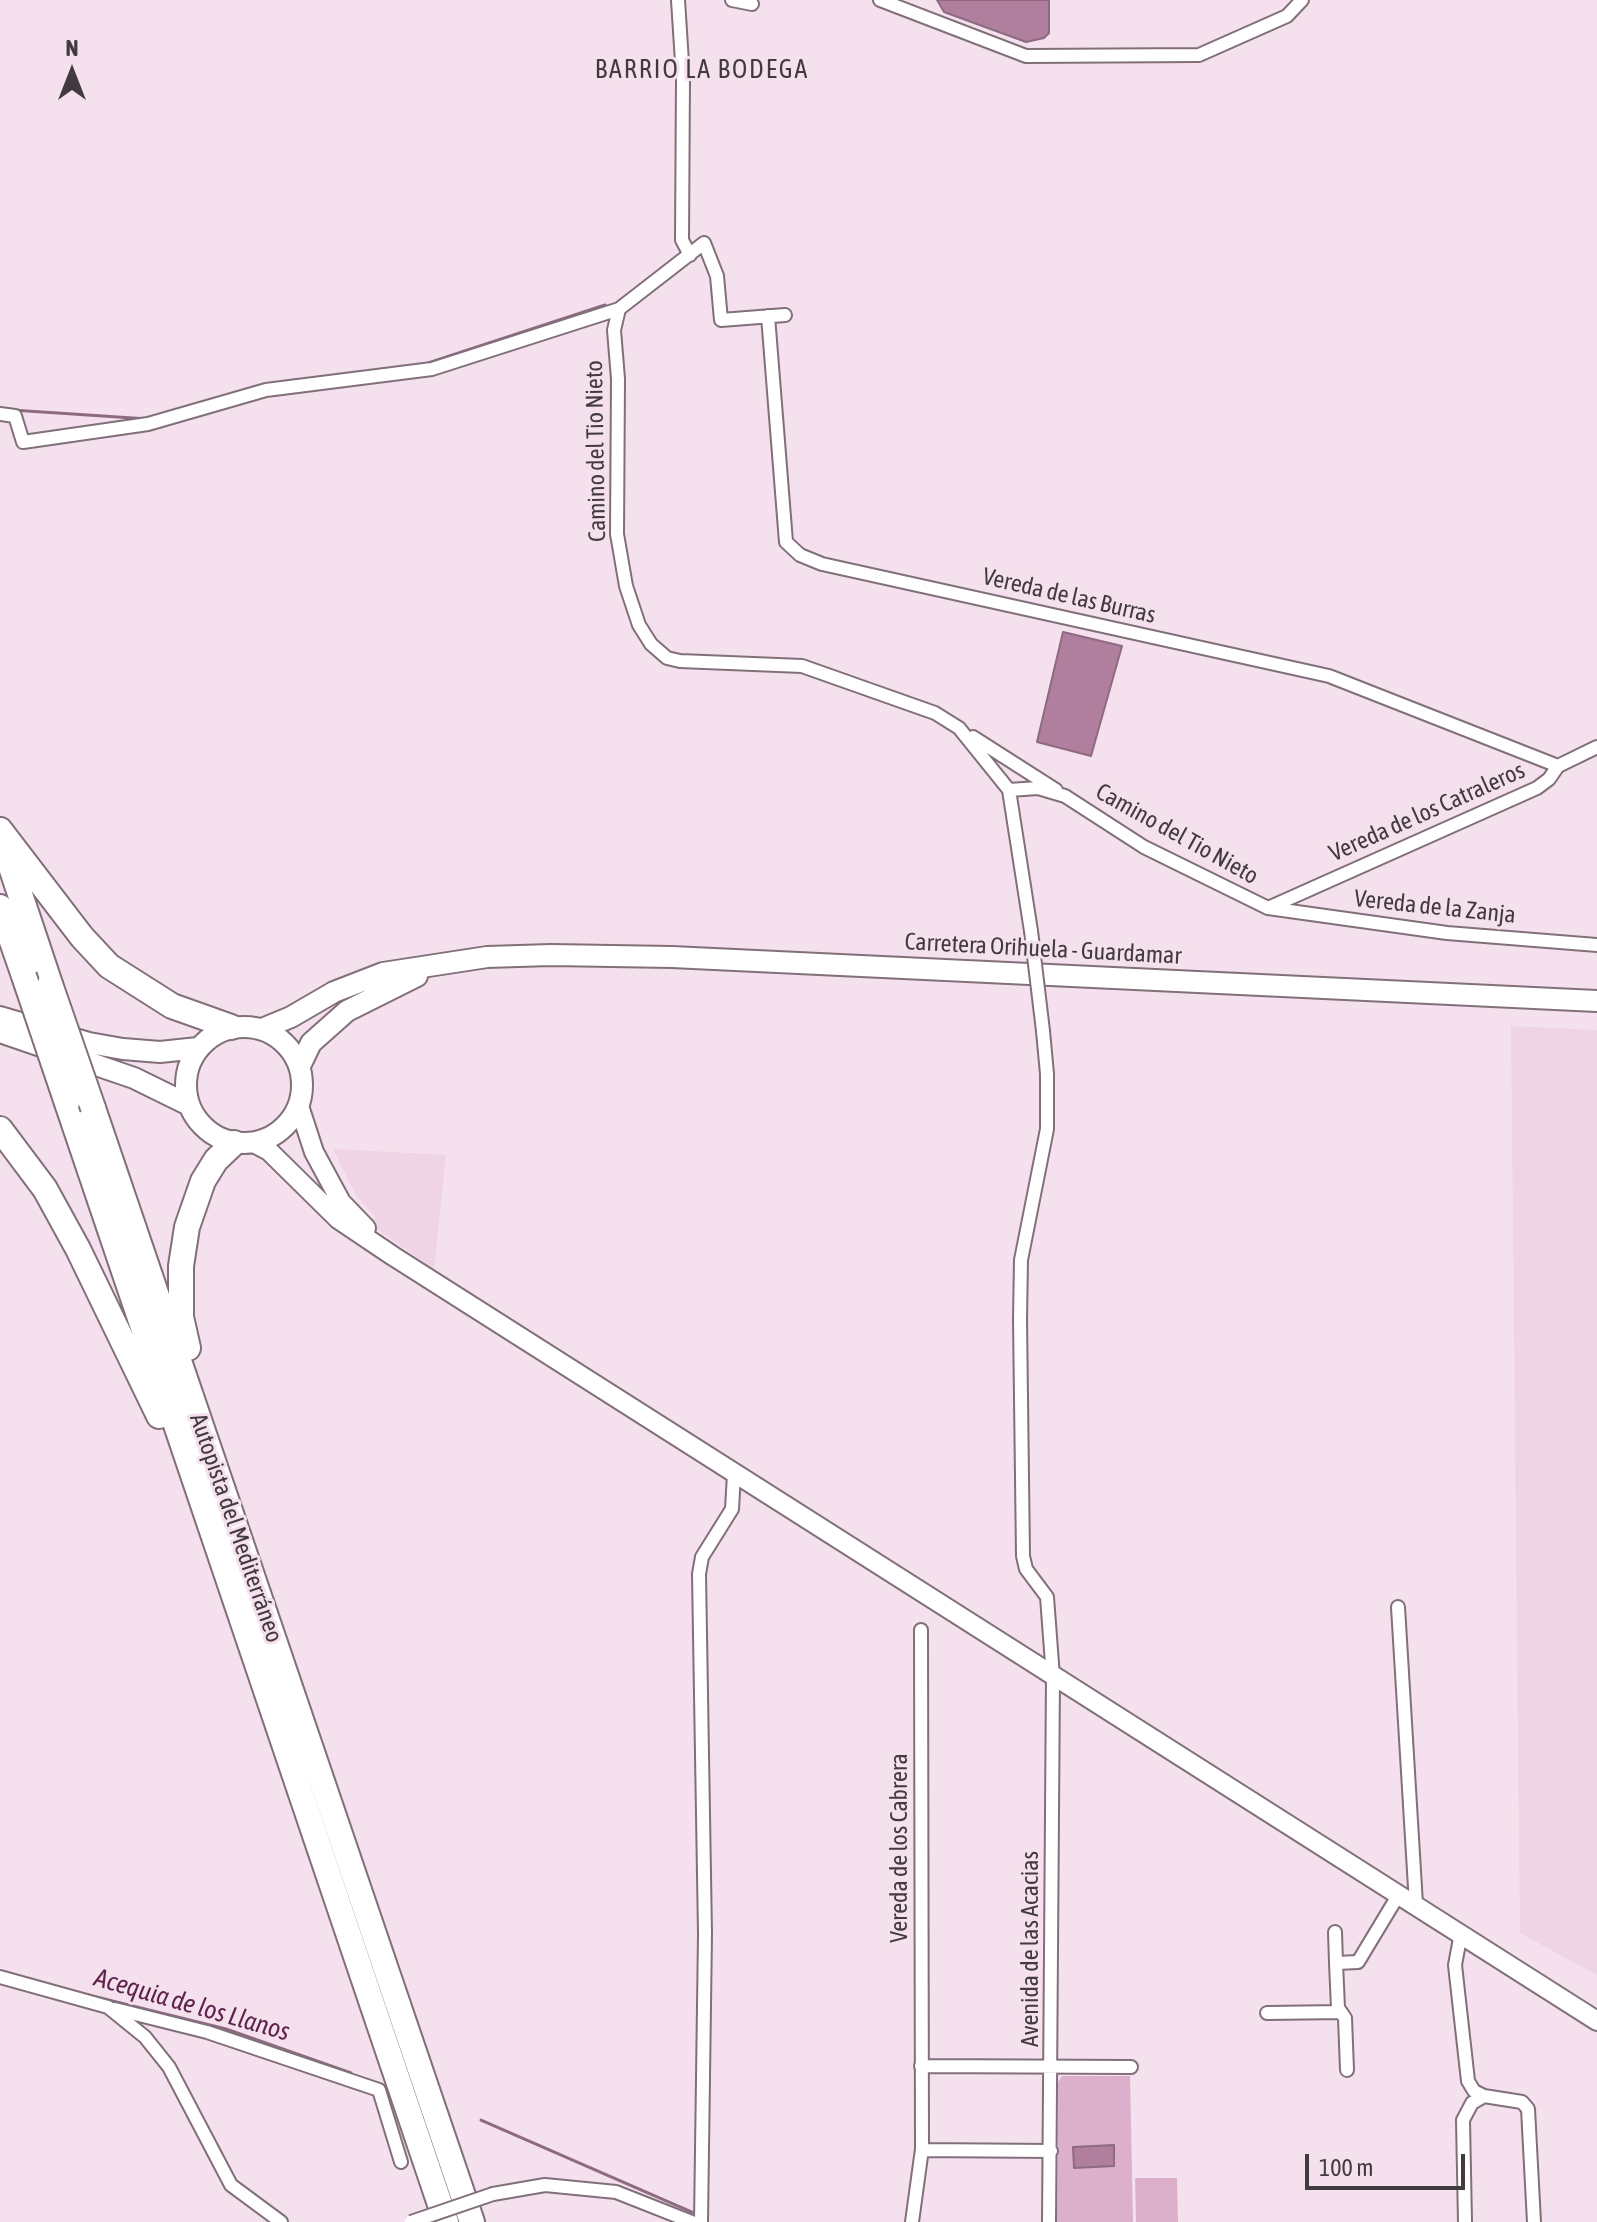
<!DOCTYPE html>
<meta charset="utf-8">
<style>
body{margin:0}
#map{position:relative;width:1597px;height:2222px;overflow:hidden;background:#f5e1ed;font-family:"Asap Condensed",sans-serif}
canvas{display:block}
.north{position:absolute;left:32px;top:32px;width:80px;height:80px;-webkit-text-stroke:6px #f5e1ed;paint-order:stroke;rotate:0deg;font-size:22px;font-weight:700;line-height:32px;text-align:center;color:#423a3f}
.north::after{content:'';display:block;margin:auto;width:28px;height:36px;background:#423a3f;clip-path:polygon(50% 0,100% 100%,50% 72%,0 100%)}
.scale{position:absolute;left:1305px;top:2154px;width:160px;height:36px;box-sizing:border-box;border:4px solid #423a3f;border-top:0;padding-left:10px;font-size:24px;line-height:28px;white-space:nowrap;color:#423a3f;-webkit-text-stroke:6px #f5e1ed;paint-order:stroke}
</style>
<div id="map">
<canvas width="1597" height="2222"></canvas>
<div class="north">N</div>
<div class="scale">100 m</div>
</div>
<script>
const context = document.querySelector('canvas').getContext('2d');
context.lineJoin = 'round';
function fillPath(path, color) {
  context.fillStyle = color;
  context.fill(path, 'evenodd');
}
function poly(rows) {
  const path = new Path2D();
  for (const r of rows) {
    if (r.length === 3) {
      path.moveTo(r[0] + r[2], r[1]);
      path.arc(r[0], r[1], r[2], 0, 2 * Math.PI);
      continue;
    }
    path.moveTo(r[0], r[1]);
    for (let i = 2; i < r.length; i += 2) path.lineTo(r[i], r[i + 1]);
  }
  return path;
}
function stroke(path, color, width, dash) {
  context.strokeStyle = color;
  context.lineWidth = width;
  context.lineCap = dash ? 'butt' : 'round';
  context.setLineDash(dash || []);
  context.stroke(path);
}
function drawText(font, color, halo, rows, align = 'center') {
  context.font = font + ' "Asap Condensed",sans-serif';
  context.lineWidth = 6;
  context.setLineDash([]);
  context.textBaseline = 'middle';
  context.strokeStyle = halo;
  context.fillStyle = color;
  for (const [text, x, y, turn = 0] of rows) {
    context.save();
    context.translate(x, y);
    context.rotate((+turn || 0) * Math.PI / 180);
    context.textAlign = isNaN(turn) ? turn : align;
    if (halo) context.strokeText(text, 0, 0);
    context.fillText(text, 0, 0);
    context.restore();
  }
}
const built = poly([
 [1511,1026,1597,1030,1597,1975,1520,1933],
 [333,1149,446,1155,434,1269,374,1227,375,1216,357,1197]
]);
const green = poly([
 [1062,2076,1130,2076,1133,2222,1057,2222,1058,2082],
 [1135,2178,1177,2178,1178,2222,1136,2222]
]);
const water = poly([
 [937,0,1049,0,1049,33,1044,38,1026,42,944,12,937,0],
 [1063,632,1122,646,1091,756,1037,742,1063,632],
 [1114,2145,1114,2166,1074,2168,1073,2147,1114,2145]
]);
const stream = poly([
 [425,364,605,305],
 [263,385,295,380],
 [12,410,148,419],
 [76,1992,226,2029,351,2073],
 [481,2120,692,2212]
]);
const minor = poly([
 [678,0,683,78,682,240,690,255],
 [732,0,752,4],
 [880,0,1026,56,1199,55,1287,16,1302,0],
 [619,309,614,330,618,379,617,534,626,586,639,625,651,644,667,658,680,661,802,666,935,713,959,728,1009,790,1031,931],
 [768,316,786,542,800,555,822,564,1329,676,1558,766],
 [0,414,15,416,23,442,148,424,266,390,432,369,619,309,704,243,717,276,721,320,785,315],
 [973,737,1056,790],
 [1009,790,1038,788,1065,796,1144,847,1268,908,1447,933,1597,945],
 [1268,908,1537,788,1549,779,1558,766,1597,747],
 [1043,1031,1047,1074,1047,1129,1021,1260,1020,1319,1023,1556,1026,1569,1047,1597,1053,1677,1049,2222],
 [1398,1607,1416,1904],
 [1335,1932,1336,1963],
 [1461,1933,1455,1965,1468,2081,1474,2091,1484,2096,1522,2102,1528,2109,1534,2222],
 [0,1977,108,2007,145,2037,169,2067,231,2185,281,2222],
 [115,2009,207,2032,379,2090,401,2162],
 [1267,2013,1341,2012],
 [921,2066,1131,2067],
 [1347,2070,1345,2018,1338,2008,1336,1963,1358,1962,1399,1894],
 [922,2150,1051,2151],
 [493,2194,545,2185,616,2192,692,2222],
 [701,2222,705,1934,699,1574,702,1557,732,1509,734,1474],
 [912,2222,922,2149,921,1630],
 [1465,2222,1463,2120,1472,2103,1484,2096]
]);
const secondary = poly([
 [299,1106,314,1152,341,1202,366,1228],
 [254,1143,269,1151,338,1219,393,1256,1597,2021]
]);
const primary = poly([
 [0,1017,89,1043,123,1049,160,1052,198,1048],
 [244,1085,58],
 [262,1029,291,1017,334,992,383,973,487,957,551,955,672,957,1597,1001],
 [0,1032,134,1078,189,1105],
 [300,1066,311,1043,347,1011,417,976]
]);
const motorway = poly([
 [0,830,82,937,109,966,172,1006,231,1027],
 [4,846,50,984],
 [0,907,24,976],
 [67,1103,446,2222],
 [93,1108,472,2222],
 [0,1129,45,1189,78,1249,159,1416],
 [188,1348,181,1317,181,1266,187,1227,203,1181,216,1160,234,1143]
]);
const minorBridge = poly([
 [1031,931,1043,1031],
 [411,2222,493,2194]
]);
const motorwayBridge = poly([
 [24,976,67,1103],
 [50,984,93,1108]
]);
const streetNames = [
 ["Camino del Tio Nieto",596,451,-91],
 ["Vereda de las Burras",1069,596,13],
 ["Vereda de los Catraleros",1427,812,-24],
 ["Camino del Tio Nieto",1177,834,29],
 ["Vereda de la Zanja",1435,907,6],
 ["Carretera Orihuela - Guardamar",1043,949,3],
 ["Autopista del Mediterráneo",236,1528,71],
 ["Vereda de los Cabrera",899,1848,-90],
 ["Avenida de las Acacias",1030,1949,-90]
];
const neighbourhoodNames = [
 ["BARRIO LA BODEGA",702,70]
];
const waterNames = [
 ["Acequia de los Llanos",192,2005,16]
];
fillPath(built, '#eed4e4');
fillPath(green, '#dcb0cb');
fillPath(water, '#af7f9d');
stroke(water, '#8e6a81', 2);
stroke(stream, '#8e6a81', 3);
stroke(minor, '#816f7a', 16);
stroke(secondary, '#816f7a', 22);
stroke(primary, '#816f7a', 24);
stroke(motorway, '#816f7a', 28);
stroke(minor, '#fff', 12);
stroke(secondary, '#fff', 18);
stroke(primary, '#fff', 20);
stroke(motorway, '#fff', 24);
stroke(minorBridge, '#816f7a', 16, []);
stroke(motorwayBridge, '#816f7a', 28, []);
stroke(minorBridge, '#fff', 12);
stroke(motorwayBridge, '#fff', 24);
drawText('24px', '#423a3f', '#f5e1ed', streetNames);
context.letterSpacing = '2px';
drawText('26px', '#423a3f', '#f5e1ed', neighbourhoodNames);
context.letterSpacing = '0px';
drawText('italic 26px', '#5f234d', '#f5e1ed', waterNames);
</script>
